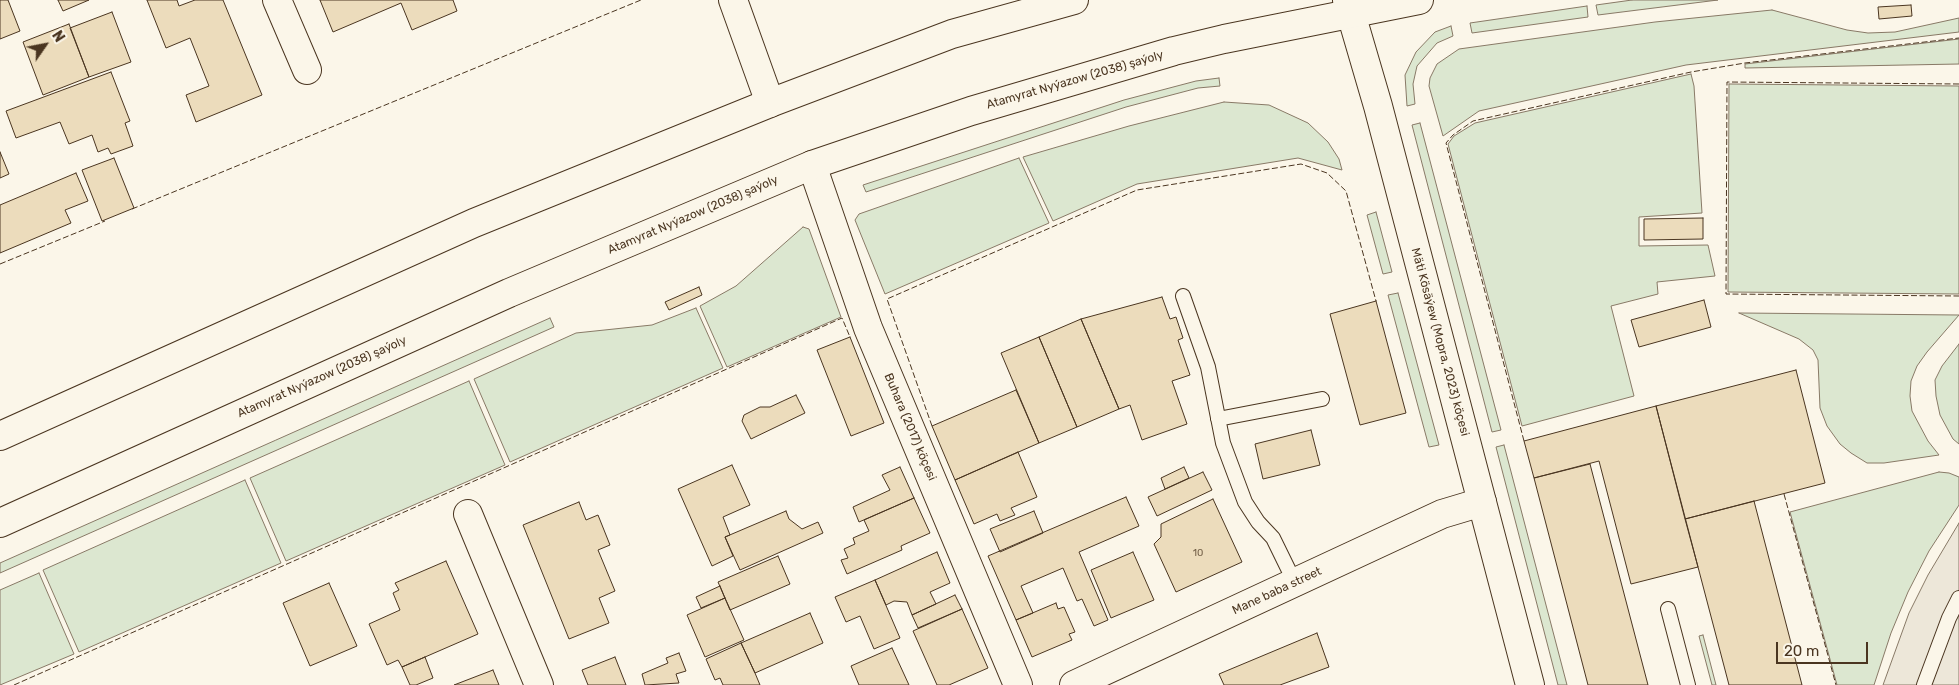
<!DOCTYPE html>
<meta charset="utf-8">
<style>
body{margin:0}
#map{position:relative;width:1959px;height:685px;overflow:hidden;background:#fbf6e9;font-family:Rubik,sans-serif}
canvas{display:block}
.north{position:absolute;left:20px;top:20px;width:50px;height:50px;-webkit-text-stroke:4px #fbf6e9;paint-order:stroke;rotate:57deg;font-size:14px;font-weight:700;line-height:20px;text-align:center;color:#4a3520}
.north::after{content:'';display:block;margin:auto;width:18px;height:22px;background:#4a3520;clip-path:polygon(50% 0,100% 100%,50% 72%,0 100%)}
.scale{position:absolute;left:1776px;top:642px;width:92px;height:22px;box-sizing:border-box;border:2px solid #4a3520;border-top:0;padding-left:6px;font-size:15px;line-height:18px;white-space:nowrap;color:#4a3520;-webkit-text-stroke:4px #fbf6e9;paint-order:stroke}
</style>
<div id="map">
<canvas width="1959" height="685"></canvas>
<div class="north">N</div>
<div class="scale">20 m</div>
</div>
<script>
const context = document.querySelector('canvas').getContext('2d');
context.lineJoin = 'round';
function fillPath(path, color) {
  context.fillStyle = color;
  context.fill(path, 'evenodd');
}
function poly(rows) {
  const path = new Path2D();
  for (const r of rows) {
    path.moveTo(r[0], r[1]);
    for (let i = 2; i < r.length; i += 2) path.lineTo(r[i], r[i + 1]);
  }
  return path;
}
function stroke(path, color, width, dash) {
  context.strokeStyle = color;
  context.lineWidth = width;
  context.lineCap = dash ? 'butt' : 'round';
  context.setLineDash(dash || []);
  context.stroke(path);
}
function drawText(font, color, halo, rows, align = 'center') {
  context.font = font + ' Rubik,sans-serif';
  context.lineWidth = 4;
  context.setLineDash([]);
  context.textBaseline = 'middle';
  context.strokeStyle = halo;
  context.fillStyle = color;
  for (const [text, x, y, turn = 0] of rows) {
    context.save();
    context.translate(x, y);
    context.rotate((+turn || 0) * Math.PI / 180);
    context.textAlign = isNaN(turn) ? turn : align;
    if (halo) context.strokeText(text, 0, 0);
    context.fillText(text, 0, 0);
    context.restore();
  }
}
const green = poly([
 [1632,0,1718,0,1598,15,1596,5,1632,0],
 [1587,6,1588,17,1472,33,1470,23,1587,6],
 [1772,10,1847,30,1868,33,1895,32,1959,18,1959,32,1686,65,1479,111,1443,136,1429,86,1430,78,1437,64,1459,49,1655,22,1772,10],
 [1451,26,1453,36,1437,43,1417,66,1413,84,1415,104,1407,106,1405,75,1416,52,1435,32,1451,26],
 [1959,39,1959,64,1745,68,1745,64,1959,39],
 [1691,74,1694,86,1702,213,1639,217,1639,246,1708,245,1715,276,1657,282,1658,294,1611,306,1634,396,1522,426,1448,144,1454,136,1475,123,1691,74],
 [1219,78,1220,86,1198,88,1126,107,866,192,863,185,1124,100,1196,81,1219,78],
 [1729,84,1959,86,1959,294,1728,292,1729,84],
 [1224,102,1269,105,1308,123,1328,142,1339,159,1342,170,1298,158,1137,184,1053,221,1023,157,1129,126,1224,102],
 [1420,123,1501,430,1492,432,1412,125,1420,123],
 [1019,158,1049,223,885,294,855,220,859,214,1019,158],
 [1376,212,1392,272,1383,274,1367,215,1376,212],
 [803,227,809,229,841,317,727,367,700,306,736,286,803,227],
 [1398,293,1439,445,1429,447,1388,295,1398,293],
 [696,308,723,368,510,462,474,379,576,333,652,325,696,308],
 [1739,313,1959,315,1927,352,1917,366,1911,381,1910,396,1912,411,1928,441,1939,455,1884,463,1867,463,1851,453,1840,444,1827,426,1820,408,1818,360,1813,350,1799,339,1739,313],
 [550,318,554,327,0,573,0,563,550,318],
 [1959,344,1959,444,1953,439,1940,415,1936,396,1935,380,1942,366,1959,344],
 [469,381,505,465,286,561,250,478,469,381],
 [1504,445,1567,685,1558,685,1496,447,1504,445],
 [1939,472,1949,473,1959,477,1959,505,1929,551,1908,592,1891,633,1874,685,1837,685,1790,512,1939,472],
 [245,480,281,563,79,652,43,570,245,480],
 [39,573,74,654,0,685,0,590,39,573],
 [1703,635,1716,685,1712,685,1699,636,1703,635]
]);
const parking = poly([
 [1959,523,1959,685,1883,685,1909,613,1928,575,1959,523]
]);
const building = poly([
 [0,0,8,0,20,31,0,39,0,0],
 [58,0,89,0,63,11,58,0],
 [147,0,177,0,179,6,195,0,223,0,262,95,196,122,186,95,209,86,190,38,166,48,147,0],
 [320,0,453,0,457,11,412,30,401,3,333,32,320,0],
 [1911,5,1912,16,1879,19,1878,7,1911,5],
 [112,12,131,62,89,77,70,28,112,12],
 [69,24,89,77,43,95,23,42,69,24],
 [111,72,130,121,125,123,133,146,111,154,108,148,98,152,92,135,69,144,60,122,16,138,6,111,111,72],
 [0,152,9,174,0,178,0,152],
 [114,158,134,208,102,221,82,170,114,158],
 [76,173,88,201,65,210,71,223,0,253,0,205,76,173],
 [1703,218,1703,239,1644,240,1644,219,1703,218],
 [699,287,702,295,669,310,665,302,699,287],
 [1162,297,1170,319,1176,317,1183,338,1178,340,1190,375,1172,381,1187,424,1142,440,1130,405,1119,409,1081,319,1162,297],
 [1704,300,1711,327,1639,347,1631,320,1704,300],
 [1376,301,1406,413,1360,425,1330,314,1376,301],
 [1081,319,1119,409,1077,427,1039,337,1081,319],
 [850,337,884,423,851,436,817,350,850,337],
 [1039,337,1077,427,1039,443,1001,353,1039,337],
 [1796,370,1825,483,1685,519,1656,406,1796,370],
 [1016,390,1039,443,955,480,932,426,1016,390],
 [796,395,805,413,751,439,742,421,744,415,760,407,770,407,796,395],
 [1656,406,1698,567,1631,584,1599,461,1534,478,1524,441,1656,406],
 [1311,430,1320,465,1263,479,1255,444,1311,430],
 [1018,452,1037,497,1011,508,1015,515,1000,521,997,514,974,524,955,480,1018,452],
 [1590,464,1648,685,1588,685,1534,478,1590,464],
 [732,465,750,505,723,517,730,535,725,537,733,556,712,566,678,489,732,465],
 [900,467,914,498,859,522,853,507,890,490,882,475,900,467],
 [1184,467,1189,478,1165,489,1161,478,1184,467],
 [1203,472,1212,490,1157,516,1148,497,1203,472],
 [1126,497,1139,526,1079,552,1108,620,1094,626,1082,599,1077,601,1063,568,1021,586,1033,613,1016,620,988,556,1126,497],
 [914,498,930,533,901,546,902,550,847,574,841,560,848,558,844,549,855,544,853,538,869,531,864,520,914,498],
 [1213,499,1242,562,1176,592,1154,544,1161,537,1161,524,1213,499],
 [1754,501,1802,685,1729,685,1698,567,1685,519,1754,501],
 [579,502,586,520,598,515,610,545,598,550,615,591,599,598,609,623,569,639,523,525,579,502],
 [786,511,789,519,802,529,818,522,823,533,740,570,725,537,786,511],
 [1034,511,1043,533,1000,552,990,529,1034,511],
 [937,552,950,583,930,592,936,604,912,615,907,602,894,601,886,605,875,580,937,552],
 [1133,552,1154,600,1111,618,1091,570,1133,552],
 [778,556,790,584,730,610,718,582,778,556],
 [446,561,478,634,402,667,398,660,387,665,369,624,400,610,393,593,399,590,395,583,446,561],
 [875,580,900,638,874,649,860,616,846,622,835,597,875,580],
 [329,583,357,646,310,666,283,603,329,583],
 [720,586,725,598,701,608,696,597,720,586],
 [955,595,962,609,918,628,912,615,955,595],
 [725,598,744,640,705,657,687,615,725,598],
 [1056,603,1058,609,1064,607,1075,632,1069,634,1072,640,1032,657,1016,620,1056,603],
 [962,609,988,668,949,685,937,685,913,631,962,609],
 [810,613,823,643,755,673,741,643,810,613],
 [1317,633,1329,667,1280,685,1224,685,1219,674,1317,633],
 [741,643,755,673,760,685,723,685,720,678,715,680,706,659,741,643],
 [892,648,909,685,859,685,851,666,892,648],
 [679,653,686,671,676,674,679,683,645,685,642,674,668,663,666,658,679,653],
 [425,657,433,678,416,685,410,685,402,667,425,657],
 [615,657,626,685,588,685,582,670,615,657],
 [493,670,499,685,454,685,493,670]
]);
const service = poly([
 [1183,296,1208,367,1223,443,1245,502,1258,522,1273,538,1295,583],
 [1218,419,1322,399],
 [1668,609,1688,685],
 [1924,685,1949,618,1959,598]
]);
const minor = poly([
 [277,0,307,70],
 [733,0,770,103],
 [812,165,868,328,1018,685],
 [468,514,539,685],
 [1074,685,1442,514,1482,502]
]);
const tertiary = poly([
 [1347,0,1378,106,1530,685]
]);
const primary = poly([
 [0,436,474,223,770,103,952,34,1074,0],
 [0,523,509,293,812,165,971,111,1174,51,1224,39,1419,0]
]);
const fence = poly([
 [1959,84,1727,82,1726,294,1959,296],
 [132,209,641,0],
 [0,264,105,221],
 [932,426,887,299,1137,190,1301,164,1327,173,1346,191,1376,301],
 [1524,441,1446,143,1453,135,1473,121,1691,72,1745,63,1959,38],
 [1784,494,1836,685],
 [14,685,842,318,850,337]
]);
const numberNames = [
 ["10",1198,553]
];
const streetNames = [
 ["Atamyrat Nyýazow (2038) şaýoly",1075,80,-16],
 ["Atamyrat Nyýazow (2038) şaýoly",693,215,-23],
 ["Mäti Kösäýew (Mopra, 2023) köçesi",1440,342,75],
 ["Atamyrat Nyýazow (2038) şaýoly",322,377,-24],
 ["Buhara (2017) köçesi",910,427,67],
 ["Mane baba street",1277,591,-25]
];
fillPath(green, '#dce7d0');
stroke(green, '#887966', 1);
fillPath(parking, '#ede7d9');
stroke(parking, '#887966', 1);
fillPath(building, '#ecdcbc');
stroke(building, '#4a3520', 1);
stroke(service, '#4a3520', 16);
stroke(minor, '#4a3520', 30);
stroke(tertiary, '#4a3520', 30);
stroke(primary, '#4a3520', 30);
stroke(service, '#fbf6e9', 14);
stroke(minor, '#fbf6e9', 28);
stroke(tertiary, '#fbf6e9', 28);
stroke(primary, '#fbf6e9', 28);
stroke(fence, '#4a3520', 1, [6, 2.5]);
drawText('10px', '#725f47', null, numberNames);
drawText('12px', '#4a3520', '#fbf6e9', streetNames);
</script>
